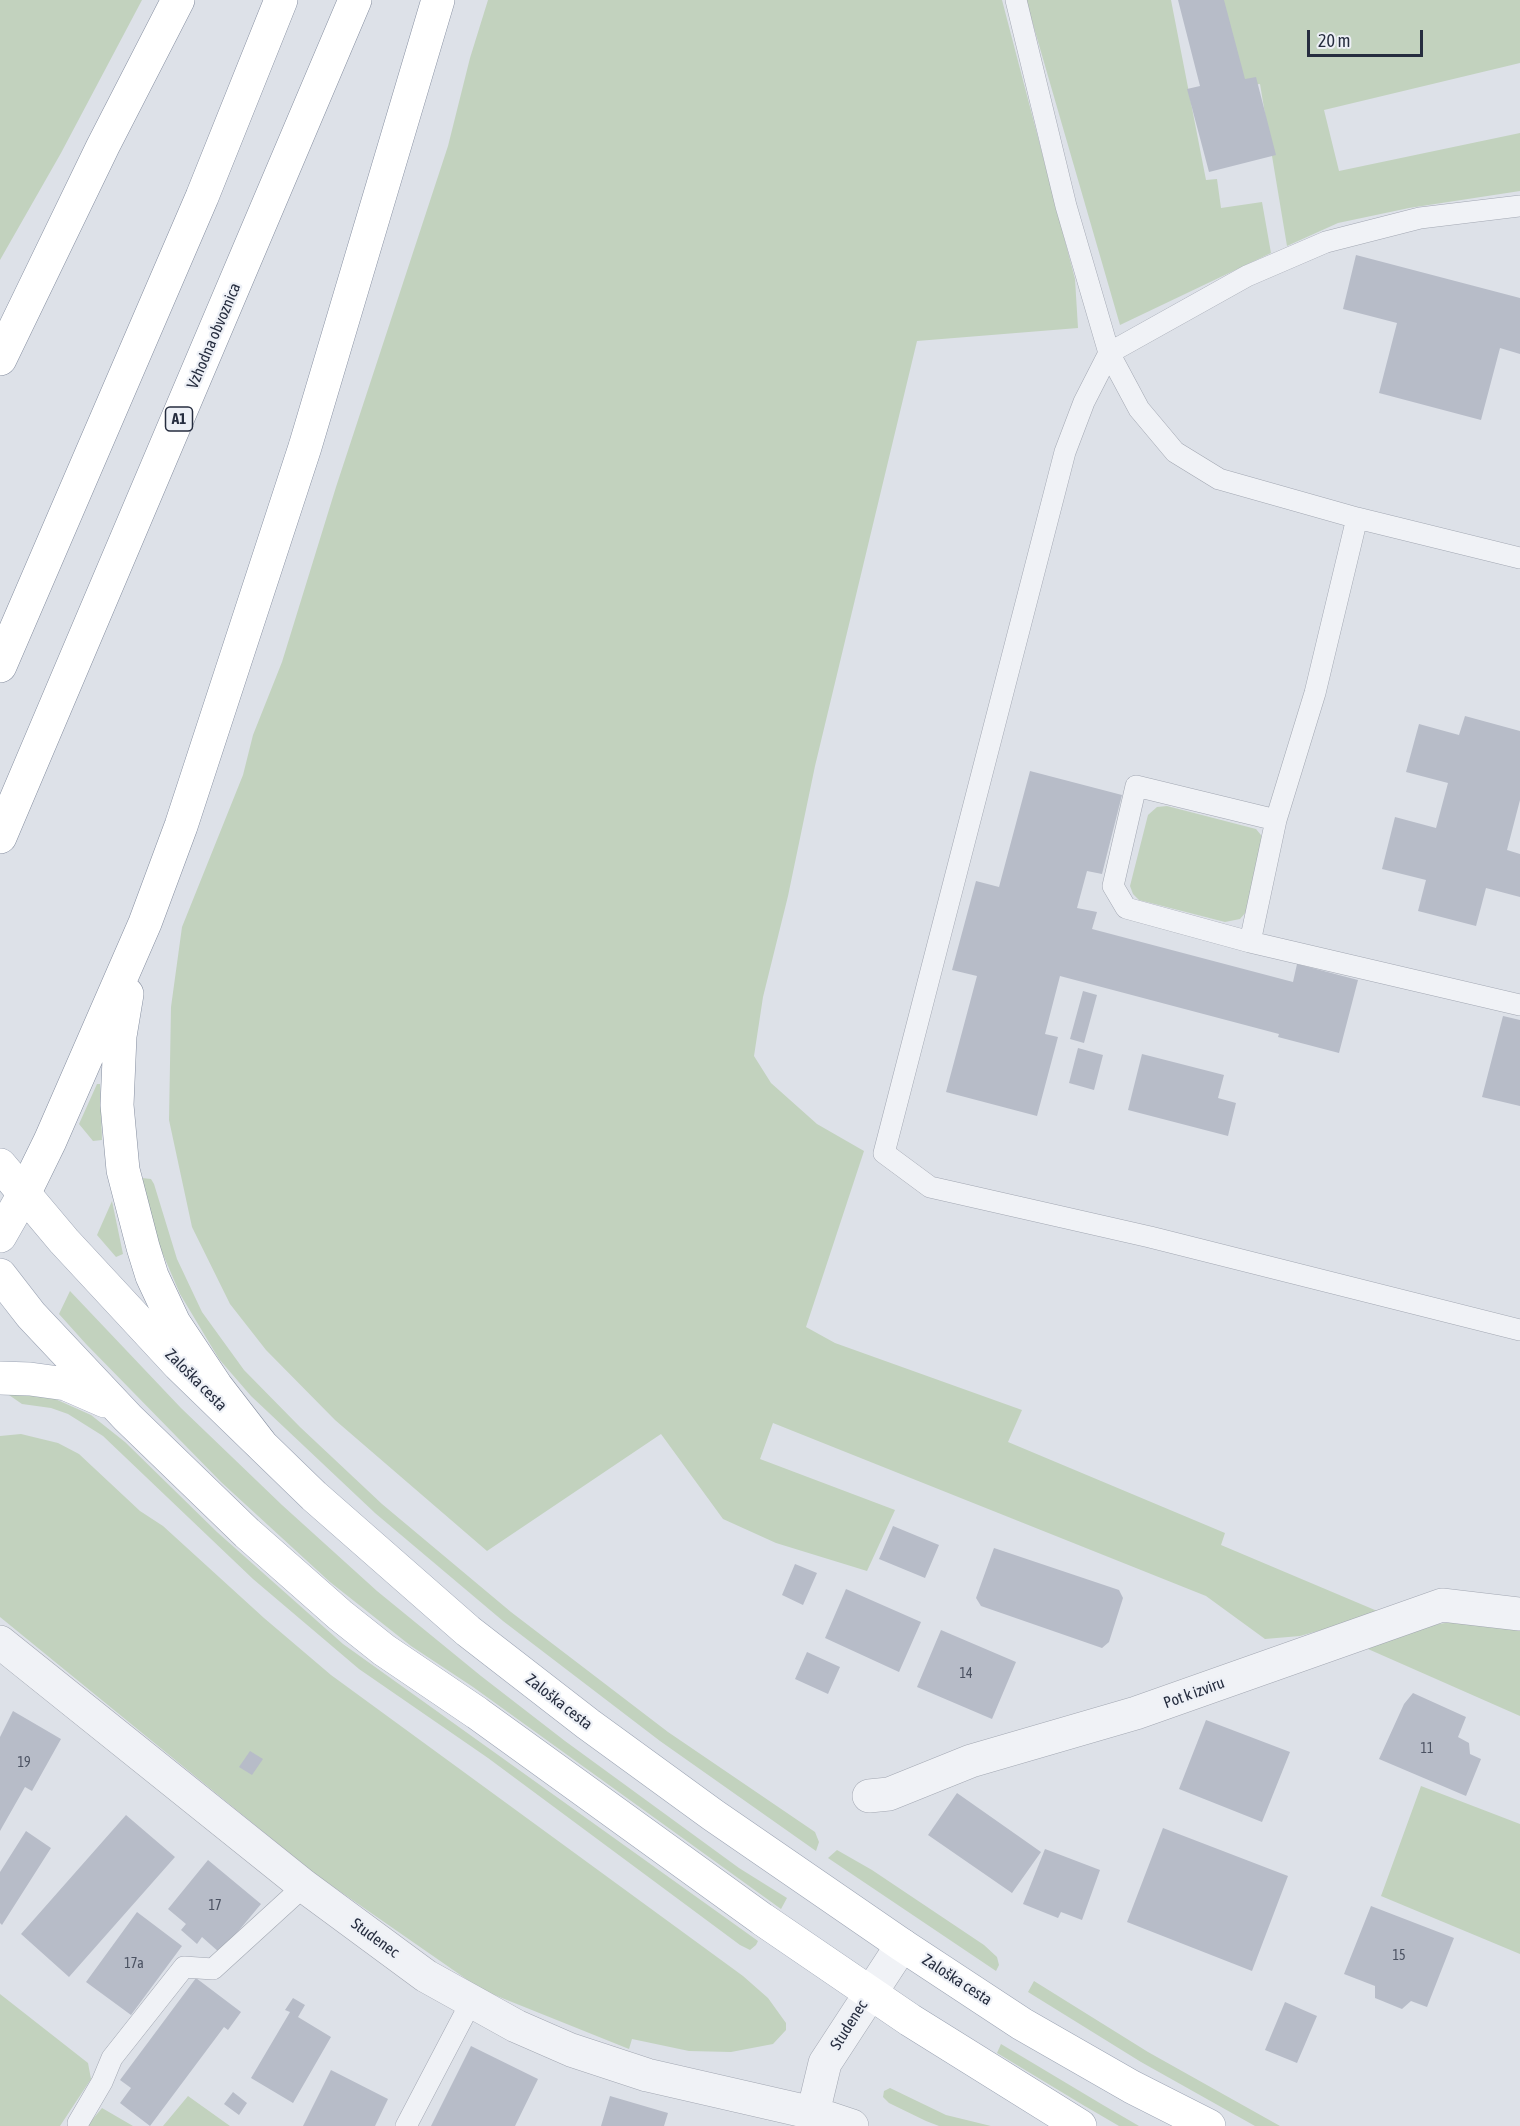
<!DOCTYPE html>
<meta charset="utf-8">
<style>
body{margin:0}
#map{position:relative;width:1520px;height:2126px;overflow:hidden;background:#dde1e8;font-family:"Asap Condensed",sans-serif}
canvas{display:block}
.scale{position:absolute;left:1307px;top:30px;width:116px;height:27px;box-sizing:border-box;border:3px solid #262d3f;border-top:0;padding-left:8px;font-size:18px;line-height:21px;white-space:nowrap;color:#262d3f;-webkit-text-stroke:4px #edf0f6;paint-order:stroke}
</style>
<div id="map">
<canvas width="1520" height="2126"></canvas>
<div class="scale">20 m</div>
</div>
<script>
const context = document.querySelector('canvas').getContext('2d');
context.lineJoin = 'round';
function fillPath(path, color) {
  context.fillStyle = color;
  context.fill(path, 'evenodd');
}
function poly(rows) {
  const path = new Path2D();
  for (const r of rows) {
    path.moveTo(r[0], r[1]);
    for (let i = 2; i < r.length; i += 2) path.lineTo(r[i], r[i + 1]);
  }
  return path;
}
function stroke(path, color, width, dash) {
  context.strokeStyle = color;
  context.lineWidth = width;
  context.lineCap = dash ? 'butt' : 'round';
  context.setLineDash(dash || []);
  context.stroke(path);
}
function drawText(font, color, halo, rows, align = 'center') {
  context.font = font + ' "Asap Condensed",sans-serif';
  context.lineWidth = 4.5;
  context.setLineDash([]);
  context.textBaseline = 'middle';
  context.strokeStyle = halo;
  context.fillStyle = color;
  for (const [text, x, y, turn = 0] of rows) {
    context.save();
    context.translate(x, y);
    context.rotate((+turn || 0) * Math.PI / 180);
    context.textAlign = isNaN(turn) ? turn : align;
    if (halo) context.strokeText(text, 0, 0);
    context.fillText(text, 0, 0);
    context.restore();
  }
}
const green = poly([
 [0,0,142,0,61,153,0,260],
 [488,0,1002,0,1075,279,1078,328,917,341,815,766,788,896,763,997,754,1056,771,1083,817,1124,864,1151,806,1327,835,1343,1022,1410,1008,1442,1225,1533,1221,1545,1382,1613,1300,1636,1265,1639,1206,1596,773,1423,760,1459,895,1510,867,1571,776,1543,723,1519,661,1434,487,1551,335,1420,266,1350,230,1304,192,1227,169,1120,171,1007,182,927,243,775,253,735,282,662,336,487,448,146,470,58],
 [1026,0,1171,0,1206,180,1217,179,1221,208,1262,202,1271,253,1120,325],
 [1219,0,1520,0,1520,63,1324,110,1339,171,1520,133,1520,191,1409,208,1338,223,1287,246,1260,84,1238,87],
 [1167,806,1256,829,1261,835,1264,842,1246,912,1240,919,1225,922,1139,900,1133,894,1130,886,1148,815,1157,807],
 [97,1084,100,1084,102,1140,93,1141,79,1124],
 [142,1178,151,1179,154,1184,177,1259,202,1312,244,1370,300,1427,382,1504,511,1612,668,1732,815,1832,819,1842,816,1851,660,1741,503,1621,375,1513,251,1396,219,1359,180,1294,159,1245],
 [112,1201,123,1254,116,1257,97,1235],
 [70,1291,181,1408,282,1505,377,1591,481,1676,565,1741,739,1868,787,1898,781,1909,473,1687,411,1646,330,1582,221,1482,86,1344,59,1314],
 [6,1393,53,1398,91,1415,125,1442,217,1532,343,1644,758,1941,756,1945,750,1950,740,1945,488,1758,359,1669,253,1579,103,1436,68,1414,51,1408,22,1404],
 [21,1434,58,1443,79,1454,140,1511,163,1526,264,1618,331,1675,743,1976,768,1998,786,2023,786,2030,773,2044,731,2052,689,2051,632,2039,629,2049,482,1990,315,1874,0,1617,0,1436],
 [1451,1622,1520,1625,1520,1716,1368,1649,1415,1628],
 [1421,1786,1520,1824,1520,1954,1381,1896],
 [837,1850,872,1870,984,1945,997,1957,999,1965,996,1971,828,1858],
 [1034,1981,1148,2052,1280,2126,1255,2126,1141,2062,1028,1992],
 [0,1994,88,2063,91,2079,60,2126,0,2126],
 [1001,2044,1103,2105,1139,2126,1119,2126,1083,2105,997,2053],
 [890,2088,946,2115,991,2126,939,2126,926,2121,889,2103,883,2097,884,2091],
 [188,2096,230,2126,163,2126],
 [102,2108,133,2126,87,2126]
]);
const building = poly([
 [1178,0,1224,0,1245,79,1256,77,1276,155,1209,172,1187,89,1200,86],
 [1356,255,1520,298,1520,354,1500,348,1481,420,1379,393,1397,323,1343,309],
 [1465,716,1520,731,1520,800,1507,850,1520,854,1520,897,1486,888,1476,926,1418,911,1426,880,1382,869,1395,817,1436,828,1448,783,1406,772,1419,724,1459,735],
 [1030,771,1122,795,1102,874,1087,871,1077,908,1097,912,1092,929,1293,982,1297,964,1358,980,1339,1053,1278,1037,1279,1034,1060,976,1045,1034,1058,1037,1037,1116,946,1092,977,976,952,970,976,881,999,887],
 [1083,991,1097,995,1084,1043,1070,1039],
 [1503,1016,1520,1020,1520,1106,1482,1097],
 [1078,1048,1103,1055,1094,1090,1069,1083],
 [1142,1054,1224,1075,1218,1098,1236,1103,1228,1136,1128,1110],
 [893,1526,939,1545,925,1578,879,1559],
 [994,1548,1119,1590,1123,1598,1109,1642,1102,1648,981,1606,976,1598],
 [795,1564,817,1573,803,1605,782,1595],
 [846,1589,921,1622,899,1672,825,1638],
 [941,1630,1016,1662,992,1719,917,1687],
 [807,1652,840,1667,828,1694,795,1679],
 [1413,1693,1466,1717,1458,1737,1469,1743,1470,1754,1481,1759,1466,1796,1379,1759,1404,1704],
 [13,1711,61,1739,32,1791,25,1787,0,1831,0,1737],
 [1206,1720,1290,1752,1262,1822,1179,1789],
 [250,1751,263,1759,252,1775,239,1767],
 [957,1793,1041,1852,1012,1893,928,1835],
 [126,1815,175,1857,69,1977,21,1934],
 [1163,1828,1288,1876,1252,1971,1127,1922],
 [26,1831,51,1848,2,1925,0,1923,0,1872],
 [1045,1849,1100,1870,1082,1920,1061,1912,1058,1918,1023,1904],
 [208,1860,261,1904,220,1953,202,1937,197,1944,181,1930,186,1924,168,1909],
 [1371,1906,1454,1938,1427,2007,1411,2001,1402,2009,1375,1998,1375,1986,1344,1974],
 [137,1912,182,1946,131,2015,86,1982],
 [196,1978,241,2012,228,2030,224,2027,150,2126,120,2103,131,2088,120,2080],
 [293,1998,305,2005,298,2017,331,2037,293,2103,251,2078,290,2012,285,2010],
 [1285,2002,1317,2016,1297,2063,1265,2050],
 [471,2046,538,2079,515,2126,431,2126],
 [331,2070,388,2099,375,2126,303,2126],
 [233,2092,247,2103,239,2115,224,2104],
 [610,2096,668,2113,664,2126,601,2126]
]);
const service = poly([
 [1016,0,1066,206,1109,353,1139,409,1175,452,1219,479,1357,518,1520,558],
 [1520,206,1420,218,1326,242,1247,276,1109,353,1084,402,1065,452,884,1153,930,1187,1150,1237,1520,1330],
 [1276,820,1250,942,1126,908,1113,886,1136,786,1276,820,1315,693,1357,518],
 [1250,942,1520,1005],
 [78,2123,102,2082,112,2058,184,1967,213,1969,304,1886],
 [406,2126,471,2002]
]);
const minor = poly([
 [0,1642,304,1886,426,1976,516,2026,571,2050,647,2075,813,2113,825,2063,902,1945],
 [869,1796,889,1794,971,1761,1136,1713,1442,1605,1520,1614],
 [813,2113,852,2126]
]);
const primary = poly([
 [0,1165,64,1241,179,1365,314,1496,468,1631,588,1724,713,1815,902,1945,1022,2024,1132,2087,1209,2126],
 [0,1236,24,1194],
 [0,1275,31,1315,128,1418,247,1533,340,1615,384,1650,477,1713,762,1919,910,2020,1080,2126],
 [0,1378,30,1379,66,1384,105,1401]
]);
const motorway = poly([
 [0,359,103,146,178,0],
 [0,666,202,197,281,0],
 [0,837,355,0],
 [127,994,120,1036,117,1105,123,1170,143,1247,152,1276,174,1323,216,1386,260,1443],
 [24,1194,50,1141,145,923,181,826,305,447,438,0]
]);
const numberNames = [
 ["14",966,1674],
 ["11",1427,1749],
 ["19",24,1763],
 ["17",215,1906],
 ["15",1399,1956],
 ["17a",134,1964]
];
const shields = [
 [179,419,27]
];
const shieldNames = [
 ["A1",179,419]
];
const streetNames = [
 ["Vzhodna obvoznica",214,336,-67],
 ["Zaloška cesta",196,1380,45],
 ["Pot k izviru",1194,1693,-20],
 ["Zaloška cesta",559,1702,38],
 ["Studenec",375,1938,36],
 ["Zaloška cesta",957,1980,33],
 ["Studenec",849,2025,-58]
];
fillPath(green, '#c2d2be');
fillPath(building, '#b7bcc8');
stroke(service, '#a2a7b2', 22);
stroke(minor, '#a2a7b2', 34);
stroke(primary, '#9ca4b4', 34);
stroke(motorway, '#848d9f', 34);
stroke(service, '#f0f2f6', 21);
stroke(minor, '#f0f2f6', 33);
stroke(primary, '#fff', 33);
stroke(motorway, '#fff', 33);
drawText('14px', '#4a5161', null, numberNames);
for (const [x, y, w] of shields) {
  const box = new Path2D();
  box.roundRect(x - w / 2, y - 12, w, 24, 4.5);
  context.fillStyle = '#edf0f6';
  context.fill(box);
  stroke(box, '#262d3f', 1.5);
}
drawText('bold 15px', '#262d3f', null, shieldNames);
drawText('16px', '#262d3f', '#edf0f6', streetNames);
</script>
